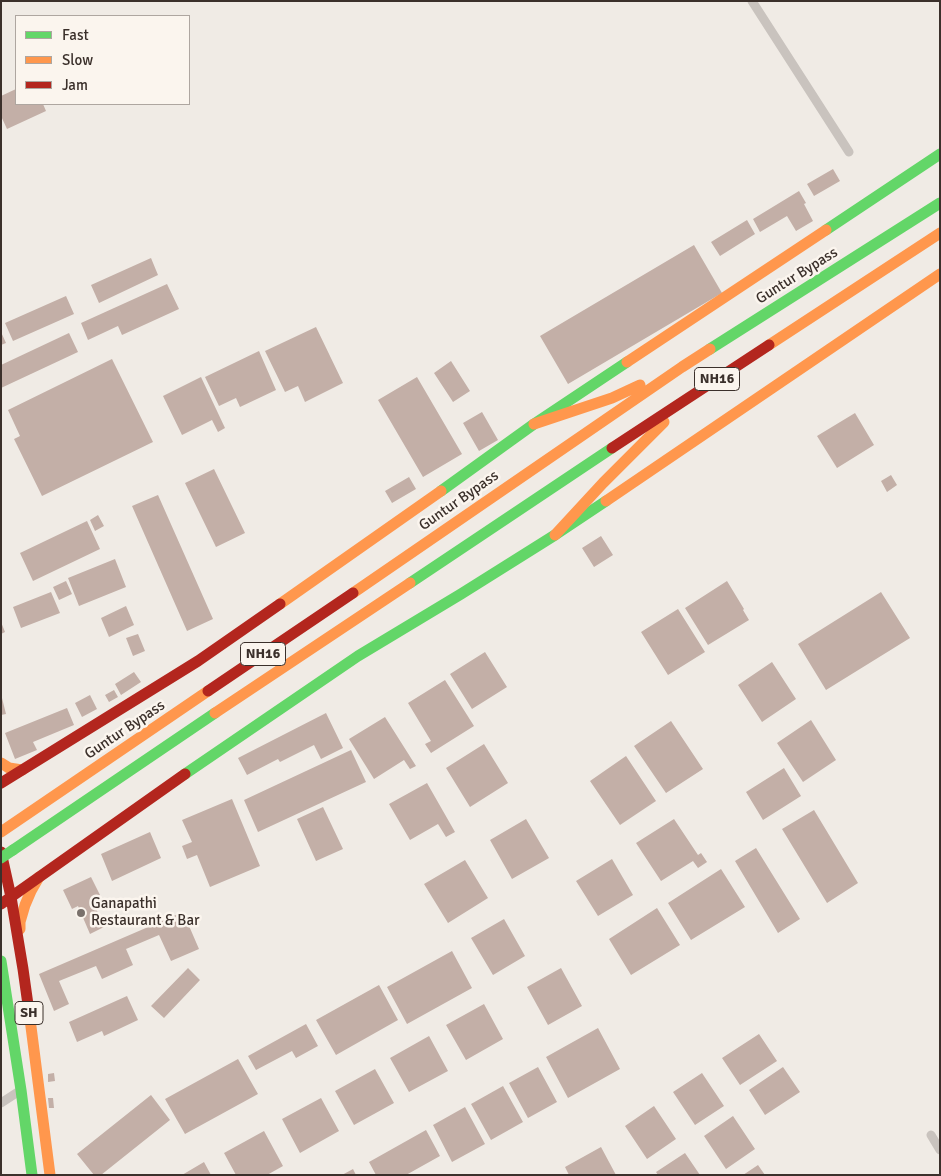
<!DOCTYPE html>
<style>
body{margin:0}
#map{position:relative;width:941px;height:1176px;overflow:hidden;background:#f0ebe5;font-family:Signika,sans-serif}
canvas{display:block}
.frame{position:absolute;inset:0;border:2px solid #3b302b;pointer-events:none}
.legend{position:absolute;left:15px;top:15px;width:175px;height:90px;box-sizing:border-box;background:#fbf5ee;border:1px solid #aea6a0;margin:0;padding:6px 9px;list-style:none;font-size:15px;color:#3b302b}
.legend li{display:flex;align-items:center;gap:10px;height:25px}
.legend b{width:25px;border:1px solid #aea6a0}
</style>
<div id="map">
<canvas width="941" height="1176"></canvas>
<div class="frame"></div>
<ul class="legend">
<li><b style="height:6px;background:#63d668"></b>Fast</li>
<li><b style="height:6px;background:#ff974d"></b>Slow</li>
<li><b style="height:6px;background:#b3261e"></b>Jam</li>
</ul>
</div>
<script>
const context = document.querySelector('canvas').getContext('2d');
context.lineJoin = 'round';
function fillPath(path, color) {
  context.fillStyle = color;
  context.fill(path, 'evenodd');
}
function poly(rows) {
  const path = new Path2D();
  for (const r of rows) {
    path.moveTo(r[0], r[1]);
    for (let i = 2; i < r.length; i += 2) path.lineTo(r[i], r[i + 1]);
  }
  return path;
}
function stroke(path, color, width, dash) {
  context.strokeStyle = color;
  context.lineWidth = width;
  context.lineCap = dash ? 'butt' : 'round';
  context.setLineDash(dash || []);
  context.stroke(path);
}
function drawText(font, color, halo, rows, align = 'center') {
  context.font = font + ' Signika,sans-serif';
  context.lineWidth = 5;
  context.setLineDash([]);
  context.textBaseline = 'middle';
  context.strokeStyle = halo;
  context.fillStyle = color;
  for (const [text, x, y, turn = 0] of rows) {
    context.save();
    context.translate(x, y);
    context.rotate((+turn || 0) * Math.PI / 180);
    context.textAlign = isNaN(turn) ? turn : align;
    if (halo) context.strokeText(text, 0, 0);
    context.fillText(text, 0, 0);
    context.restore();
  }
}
const building = poly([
 [16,89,16,104,43,104,46,111,7,129,1,116,1,96],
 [833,169,840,181,814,196,807,184],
 [799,191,806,203,804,204,813,221,796,231,787,216,760,232,753,219],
 [747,220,755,234,720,256,711,242],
 [694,245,722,293,568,384,540,336],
 [151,258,158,275,99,303,91,285],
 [167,284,179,309,122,335,118,326,88,340,81,323],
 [66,296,74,314,13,341,5,323],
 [316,327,343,383,305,402,298,386,285,392,265,351],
 [1,332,6,343,1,345],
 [69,333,78,352,1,388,1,365],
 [259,351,276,390,240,407,236,398,219,406,205,377],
 [112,359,153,442,42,496,14,439,20,436,8,410],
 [451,361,470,391,453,402,434,373],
 [201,377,225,428,218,432,212,420,182,435,163,396],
 [417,377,462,454,423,477,378,400],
 [482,412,498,440,479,451,463,423],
 [855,413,874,445,837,468,817,436],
 [214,469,245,533,216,547,185,483],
 [891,475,897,485,887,492,881,481],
 [409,477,416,489,392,503,385,491],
 [158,495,213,619,187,631,132,506],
 [98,515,104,526,95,531,90,520],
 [87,521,100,549,33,581,20,553],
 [601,536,613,555,594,567,582,548],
 [115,559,126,587,79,606,68,578],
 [66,581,72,594,59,600,53,587],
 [727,581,744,609,743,610,749,620,708,645,685,608],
 [51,592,60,613,21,628,13,607],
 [881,592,910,638,826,690,798,644],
 [126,606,134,625,109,637,101,618],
 [678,609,705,652,668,675,641,632],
 [1,622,5,632,1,634],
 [138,634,145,651,133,656,126,638],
 [485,652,507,687,472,709,450,674],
 [772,662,796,699,762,722,738,685],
 [134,672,141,682,121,695,115,684],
 [445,680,474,726,431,753,425,744,431,741,408,703],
 [114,690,118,697,109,702,105,695],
 [1,694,6,714,1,715],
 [90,695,97,709,82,717,75,703],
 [67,708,74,725,33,742,37,750,15,759,5,733],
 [326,713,343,748,321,759,314,745,280,762,278,759,247,775,238,758],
 [385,717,416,766,410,769,404,760,374,779,349,739],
 [811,720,836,760,803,782,777,743],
 [671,721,703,769,666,793,634,746],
 [484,744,508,783,470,807,446,768],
 [351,750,366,782,258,832,244,800],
 [626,756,656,801,620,825,590,781],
 [784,768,801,796,763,820,746,792],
 [427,783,455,832,446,837,438,824,410,840,389,804],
 [232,799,260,866,210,887,197,855,187,859,182,846,192,842,182,820],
 [323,807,343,849,316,861,297,819],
 [814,810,858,883,827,903,782,829],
 [526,819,549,858,512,879,490,840],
 [674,819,698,855,701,853,707,862,698,868,693,861,661,881,636,843],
 [150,832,161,858,112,881,101,854],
 [756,848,800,919,778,933,735,861],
 [612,859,633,895,598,916,576,881],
 [465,860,488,898,448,923,424,884],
 [721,869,745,907,691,940,668,903],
 [91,877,100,895,92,899,104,927,90,934,78,906,72,909,63,890],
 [657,908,680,945,631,975,609,939],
 [183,912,199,949,171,961,159,935,126,949,133,965,102,979,96,966,59,981,69,1004,54,1011,39,974],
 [504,919,525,956,493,975,471,938],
 [452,951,472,988,407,1024,387,987],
 [188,968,200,980,164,1018,151,1006],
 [561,968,582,1006,548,1025,527,987],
 [379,985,398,1020,336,1055,316,1020],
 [127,996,138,1020,104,1036,102,1031,77,1042,69,1022],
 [484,1004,503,1039,466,1060,446,1025],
 [306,1024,318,1046,296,1058,292,1051,256,1070,248,1056],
 [598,1028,620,1069,568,1098,546,1057],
 [759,1034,777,1061,740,1085,722,1058],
 [429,1036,448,1071,409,1092,390,1058],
 [238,1059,258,1094,185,1134,165,1099],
 [538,1067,557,1102,528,1118,509,1083],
 [783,1067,800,1092,765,1115,749,1090],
 [375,1069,394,1103,354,1125,335,1091],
 [54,1073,55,1081,48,1082,48,1074],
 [702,1073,724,1106,695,1125,673,1092],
 [503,1086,523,1122,491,1140,471,1104],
 [151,1095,170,1120,101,1175,94,1175,77,1154],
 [48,1098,53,1098,54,1108,49,1108],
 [321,1098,339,1131,300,1153,282,1119],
 [654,1106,676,1139,647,1159,625,1126],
 [465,1107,485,1144,452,1162,433,1125],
 [733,1116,755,1149,726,1169,704,1136],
 [426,1130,440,1156,406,1175,376,1175,369,1162],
 [264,1131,283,1166,267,1175,236,1175,224,1153],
 [601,1147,616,1175,569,1175,565,1167],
 [685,1153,700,1175,658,1175,656,1172],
 [204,1162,211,1175,182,1175],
 [758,1165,765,1175,743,1175],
 [353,1169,356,1175,342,1175]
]);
const street = poly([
 [752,1,849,152],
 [1,1103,21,1090],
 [931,1135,940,1150]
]);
const fast = poly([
 [826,230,940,154],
 [710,349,940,203],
 [441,491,534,424,627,362],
 [410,583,612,448],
 [185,774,358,656,461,594,555,535,606,501],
 [13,850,215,713],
 [1,961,21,1090,32,1175]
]);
const slow = poly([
 [769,345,940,233],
 [627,362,826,230],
 [534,424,612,398,640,385],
 [606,501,940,274],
 [555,535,603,483,664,422],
 [353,593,682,367,710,349],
 [280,604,441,491],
 [215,713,410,583],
 [1,763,9,768,22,770],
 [1,832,208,691],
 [20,929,20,922,25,905,31,891,39,877],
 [30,1019,50,1175]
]);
const jam = poly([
 [612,448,769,345],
 [208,691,353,593],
 [1,783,198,661,280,604],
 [1,852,11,897,23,969,30,1019],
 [1,904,185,774]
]);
const fastBridge = poly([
 [1,858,13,850]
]);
const markers = [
 [81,913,5,"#7a716c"]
];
const shields = [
 [717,379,45],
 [263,654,45],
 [29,1013,28]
];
const shieldNames = [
 ["NH16",717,379],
 ["NH16",263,654],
 ["SH",29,1013]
];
const streetNames = [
 ["Guntur Bypass",797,276,-32],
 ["Guntur Bypass",459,501,-35],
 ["Guntur Bypass",125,730,-34]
];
const poiNames = [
 ["Ganapathi",91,904],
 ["Restaurant & Bar",91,921]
];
fillPath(building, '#c3afa7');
stroke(street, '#c9c3be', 9);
stroke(fast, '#63d668', 11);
stroke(slow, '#ff974d', 11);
stroke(jam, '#b3261e', 11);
stroke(fastBridge, '#63d668', 11);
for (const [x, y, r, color] of markers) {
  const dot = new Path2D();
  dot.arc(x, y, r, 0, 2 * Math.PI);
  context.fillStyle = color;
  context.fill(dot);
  stroke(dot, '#fbf5ee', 2);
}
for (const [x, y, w] of shields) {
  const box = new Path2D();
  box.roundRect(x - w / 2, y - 11.5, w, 23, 4);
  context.fillStyle = '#fbf5ee';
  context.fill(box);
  stroke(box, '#3b302b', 1);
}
drawText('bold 14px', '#3b302b', null, shieldNames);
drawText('15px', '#3b302b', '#fbf5ee', streetNames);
drawText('15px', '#3b302b', '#fbf5ee', poiNames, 'left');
</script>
